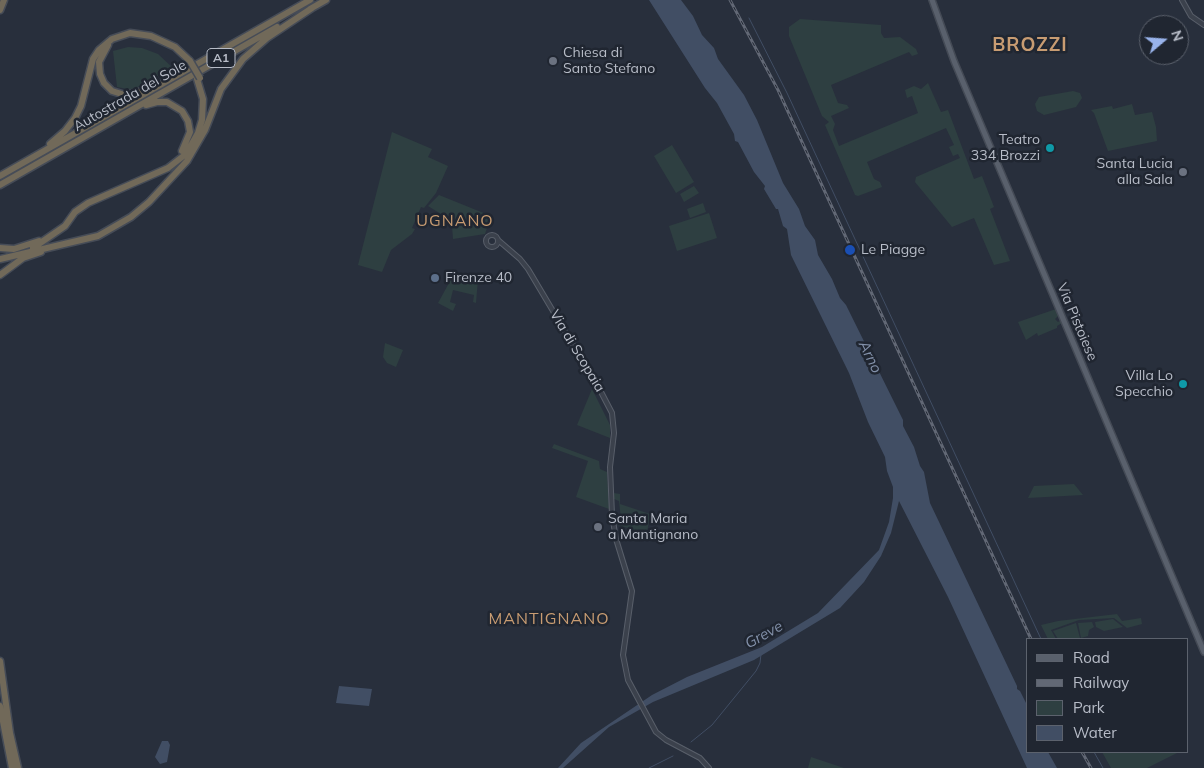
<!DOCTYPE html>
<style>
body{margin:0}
#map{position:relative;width:1204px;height:768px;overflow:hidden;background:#282f3c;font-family:Mulish,sans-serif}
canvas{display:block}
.legend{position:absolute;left:1026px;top:638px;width:162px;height:115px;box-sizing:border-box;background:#202631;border:1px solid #5c626d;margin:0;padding:6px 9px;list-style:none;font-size:15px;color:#b7bcc7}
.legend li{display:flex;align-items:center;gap:10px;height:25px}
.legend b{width:25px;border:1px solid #5c626d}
.north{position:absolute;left:1139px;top:15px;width:50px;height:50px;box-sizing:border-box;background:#202631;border:1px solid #5c626d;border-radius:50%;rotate:72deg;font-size:14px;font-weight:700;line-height:20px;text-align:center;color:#b7bcc7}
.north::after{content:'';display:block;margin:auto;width:18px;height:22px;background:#98b3eb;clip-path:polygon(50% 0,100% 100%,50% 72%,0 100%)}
</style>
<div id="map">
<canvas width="1204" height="768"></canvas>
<ul class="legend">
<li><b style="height:6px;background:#59606c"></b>Road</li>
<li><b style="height:6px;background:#626875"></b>Railway</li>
<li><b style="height:14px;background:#2e3f41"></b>Park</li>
<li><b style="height:14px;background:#414e64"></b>Water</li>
</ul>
<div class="north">N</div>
</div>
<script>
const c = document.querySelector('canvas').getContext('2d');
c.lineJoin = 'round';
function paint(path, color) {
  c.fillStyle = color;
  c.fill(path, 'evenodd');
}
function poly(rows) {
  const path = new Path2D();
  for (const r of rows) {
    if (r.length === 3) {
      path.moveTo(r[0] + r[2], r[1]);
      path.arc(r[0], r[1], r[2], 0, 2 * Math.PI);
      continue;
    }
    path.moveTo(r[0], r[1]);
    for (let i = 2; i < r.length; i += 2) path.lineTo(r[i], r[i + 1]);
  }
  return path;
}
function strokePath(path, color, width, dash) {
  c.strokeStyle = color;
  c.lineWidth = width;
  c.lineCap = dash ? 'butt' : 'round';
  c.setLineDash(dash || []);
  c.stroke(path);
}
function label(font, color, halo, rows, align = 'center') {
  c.font = font + ' Mulish,sans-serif';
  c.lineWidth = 5;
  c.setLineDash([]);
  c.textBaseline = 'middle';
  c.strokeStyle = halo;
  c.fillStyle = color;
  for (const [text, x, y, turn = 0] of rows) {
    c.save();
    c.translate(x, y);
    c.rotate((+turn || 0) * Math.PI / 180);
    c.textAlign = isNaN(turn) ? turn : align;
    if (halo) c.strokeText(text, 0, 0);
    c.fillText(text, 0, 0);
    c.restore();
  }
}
paint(poly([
 [800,19,881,25,881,33,884,38,900,37,916,49,918,54,912,56,909,52,831,85,838,103,847,105,849,108,831,116,835,124,833,130,839,146,918,113,912,96,907,98,905,90,914,86,921,89,928,83,941,112,948,110,974,179,982,176,994,207,990,209,1010,261,994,265,974,218,952,227,915,182,916,177,960,158,958,154,953,156,949,147,954,145,946,128,867,162,874,179,880,182,882,187,858,196,855,195,825,125,829,122,822,116,789,36,789,27],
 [128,47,142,48,158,54,173,68,132,90,117,87,113,51],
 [1073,91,1080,93,1082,98,1076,107,1044,115,1037,111,1035,104,1039,97],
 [1132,104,1135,115,1152,112,1156,127,1157,141,1108,151,1094,113,1091,110,1112,106,1113,109],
 [392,132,432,149,428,157,448,166,436,193,424,208,421,207,412,228,415,229,412,234,391,250,382,272,358,265],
 [672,145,694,182,676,193,654,156],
 [694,186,699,193,684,202,680,194],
 [439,195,491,216,485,234,453,239,452,226,441,214,428,206],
 [703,203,706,212,690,218,687,209],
 [709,213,717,238,677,251,669,226],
 [454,274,478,279,476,303,473,302,474,295,453,290,450,302,456,304,453,311,438,303],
 [1056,309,1058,316,1055,319,1058,322,1061,320,1062,323,1057,326,1057,328,1038,336,1037,333,1026,340,1018,322],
 [385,343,403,350,396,367,387,363,383,357],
 [592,389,610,425,610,438,577,425],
 [554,444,599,461,600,469,607,472,609,509,576,497,588,461,552,448],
 [1074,484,1083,495,1028,498,1034,486],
 [614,493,620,494,620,504,650,514,647,533,617,525,617,521,621,520,619,501,614,499],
 [1117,614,1122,621,1141,618,1142,624,1127,628,1114,618,1079,620,1051,630,1056,639,1048,639,1041,625,1058,621],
 [1113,619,1123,627,1104,631,1096,627,1095,622],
 [1092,622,1094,627,1089,630,1088,636,1081,638,1078,623],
 [1076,623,1080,638,1058,639,1053,631],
 [1102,752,1179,752,1147,768,1111,768],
 [811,757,844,768,808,768]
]), '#2e3f41');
paint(poly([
 [649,0,681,0,693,16,702,35,714,48,718,59,744,95,757,120,783,183,799,209,805,226,815,240,818,255,832,279,840,298,846,305,903,420,903,426,914,447,920,466,924,472,930,503,1017,686,1017,689,1020,691,1028,707,1028,752,1048,752,1057,768,1027,768,948,597,899,501,891,533,881,556,864,582,840,608,754,660,653,702,609,727,563,768,558,768,581,743,652,695,687,677,762,647,818,613,879,550,889,522,893,498,893,487,887,471,885,457,868,422,849,373,791,255,787,229,783,226,778,209,776,209,764,189,765,186,754,172,738,142,735,141,734,134,717,103,705,88],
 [339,686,372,689,369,706,336,703],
 [162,741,168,741,170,745,167,762,160,764,155,757]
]), '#414e64');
strokePath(poly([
 [749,18,787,93,1041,639],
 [691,742,712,725,756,671,760,663,761,654],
 [1094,752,1103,768],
 [649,768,673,756]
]), '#414e64', 1);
const minor = poly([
 [1182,0,1191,16,1204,25],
 [492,241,6],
 [498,240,520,259,528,269,600,390,612,413,614,433,610,467,612,515,616,539,632,591,623,655,628,680,656,732,666,740,700,758,709,768]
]);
const major = poly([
 [932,0,954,61,1204,652]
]);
const highway = poly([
 [310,9,326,0],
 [0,10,4,0],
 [108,45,99,62,100,74,104,83,112,91,125,95,143,91],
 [146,105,157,102,167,102,182,111,188,121,190,132,182,151],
 [50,144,65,131,75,118,81,106,93,59,99,50,112,39,130,33,151,36,175,47,190,61],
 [0,176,310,0],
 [0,185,277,27],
 [0,248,14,249,39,241],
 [33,248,65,226,75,212,88,203,168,168,186,154,198,133,202,120,203,99,197,79],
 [0,259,98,236,131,217,149,202,187,161,205,130,221,89,243,59,267,38,312,8],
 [0,275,23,258,41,252],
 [0,661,10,733,18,768],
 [0,706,12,768]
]);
strokePath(minor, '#595f6a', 6);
strokePath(major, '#444a55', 8);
strokePath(highway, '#464c57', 9);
strokePath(minor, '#3b414c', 4);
strokePath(major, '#59606c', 5);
strokePath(highway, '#716959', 6);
const rail = poly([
 [730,0,778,90,1031,639],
 [1082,752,1091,768]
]);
strokePath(rail, '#626875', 3);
strokePath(rail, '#202631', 1, [4]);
const highwayBridge = poly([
 [190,61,200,78]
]);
strokePath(highwayBridge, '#464c57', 9, []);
strokePath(highwayBridge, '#716959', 6);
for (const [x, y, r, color] of [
 [553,61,5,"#6b7280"],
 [1050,148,5,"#0f9aa8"],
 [1183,172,5,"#6b7280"],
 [850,250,6,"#1a4fb4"],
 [435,278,5,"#5c6f8a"],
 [1183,384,5,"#0f9aa8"],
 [598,527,5,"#6b7280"]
]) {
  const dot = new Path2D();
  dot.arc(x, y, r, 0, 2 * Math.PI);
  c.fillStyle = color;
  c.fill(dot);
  strokePath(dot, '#202631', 2);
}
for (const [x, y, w] of [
 [221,58,28]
]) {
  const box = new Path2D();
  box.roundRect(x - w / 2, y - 9.5, w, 19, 4);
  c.fillStyle = '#202631';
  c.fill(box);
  strokePath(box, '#b7bcc7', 1);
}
label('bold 12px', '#b7bcc7', null, [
 ["A1",221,58]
]);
label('14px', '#b7bcc7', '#202631', [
 ["Chiesa di",563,53],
 ["Santo Stefano",563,69],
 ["Teatro",1040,140,"right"],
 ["334 Brozzi",1040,156,"right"],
 ["Santa Lucia",1173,164,"right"],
 ["alla Sala",1173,180,"right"],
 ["Le Piagge",861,250],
 ["Firenze 40",445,278],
 ["Villa Lo",1173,376,"right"],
 ["Specchio",1173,392,"right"],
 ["Santa Maria",608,519],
 ["a Mantignano",608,535]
], 'left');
label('14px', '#b7bcc7', '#202631', [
 ["Autostrada del Sole",130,96,-30],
 ["Via Pistoiese",1077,322,67],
 ["Via di Scopaia",577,351,59]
]);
label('italic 15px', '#8391aa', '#202631', [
 ["Arno",870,357,64],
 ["Greve",764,635,-29]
]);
c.letterSpacing = '1px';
label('16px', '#c89c72', '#202631', [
 ["UGNANO",455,221],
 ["MANTIGNANO",549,619]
]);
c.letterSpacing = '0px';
c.letterSpacing = '1px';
label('bold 19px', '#c89c72', '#202631', [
 ["BROZZI",1030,45]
]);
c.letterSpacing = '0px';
</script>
